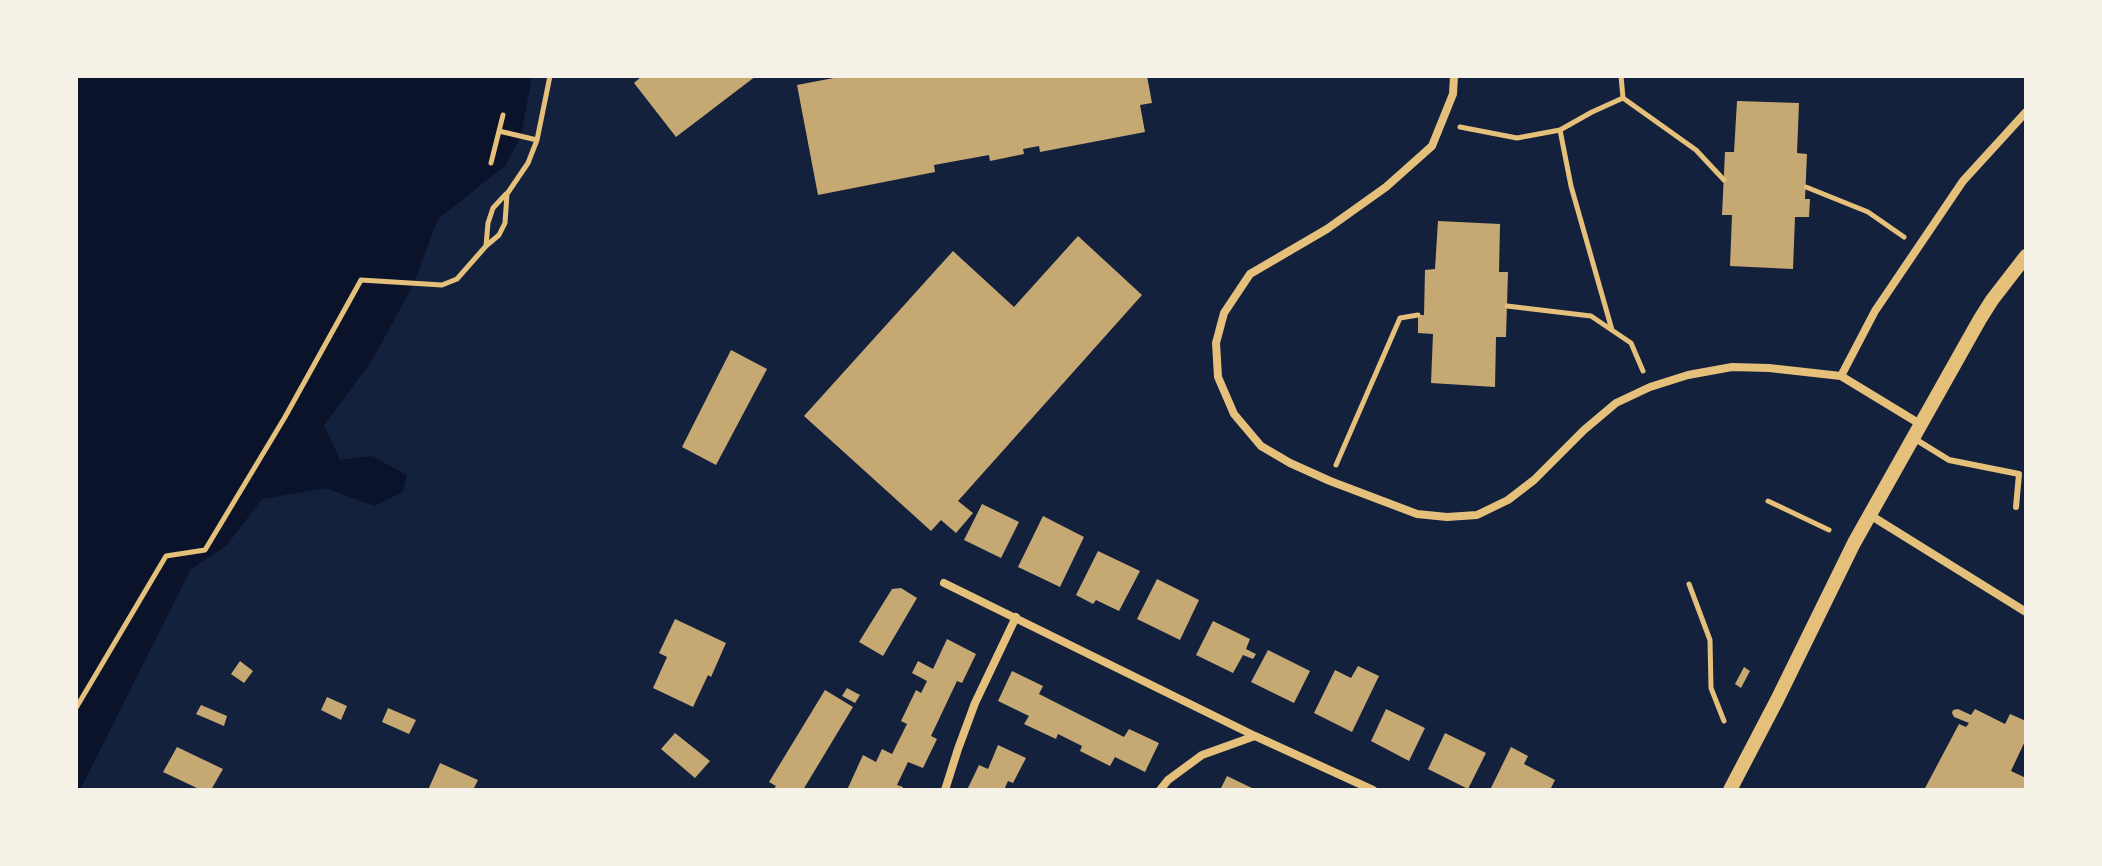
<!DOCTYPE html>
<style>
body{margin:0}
#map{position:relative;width:2102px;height:866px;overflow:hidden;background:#14213d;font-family:"PT Sans",sans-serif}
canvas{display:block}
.frame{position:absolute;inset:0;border:78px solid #f6f1e7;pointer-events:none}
</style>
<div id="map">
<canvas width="2102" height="866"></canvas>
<div class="frame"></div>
</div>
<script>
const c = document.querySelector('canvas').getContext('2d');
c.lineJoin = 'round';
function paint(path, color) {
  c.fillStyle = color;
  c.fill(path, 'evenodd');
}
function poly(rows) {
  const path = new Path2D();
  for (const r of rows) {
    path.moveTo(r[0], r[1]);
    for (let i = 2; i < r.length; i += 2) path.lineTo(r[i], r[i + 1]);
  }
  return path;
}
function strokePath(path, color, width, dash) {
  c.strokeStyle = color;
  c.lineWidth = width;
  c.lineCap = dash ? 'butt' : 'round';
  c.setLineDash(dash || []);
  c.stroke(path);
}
paint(poly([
 [76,76,532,76,521,136,506,165,438,219,414,283,373,359,324,425,340,460,372,456,407,475,403,492,374,506,326,488,262,499,227,545,191,569,80,790,76,790]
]), '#0b132b');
paint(poly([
 [642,76,756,76,676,137,634,83],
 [844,76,1147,76,1152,103,1140,105,1145,132,1040,152,1039,146,1023,149,1024,154,990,161,989,155,934,165,935,172,818,195,797,85],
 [1737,101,1799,103,1797,153,1807,154,1805,199,1810,199,1809,217,1795,217,1793,269,1730,266,1732,215,1722,215,1725,152,1734,152],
 [1438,221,1500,224,1499,272,1508,272,1506,337,1496,337,1495,387,1431,383,1433,334,1418,333,1418,315,1424,315,1425,270,1435,269],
 [1078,236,1142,295,958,501,973,513,956,533,941,520,931,531,804,416,953,251,1014,307],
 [731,350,767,369,716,465,682,447],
 [982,504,1019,522,1001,558,964,540],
 [1043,516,1084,537,1060,587,1018,567],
 [1098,551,1140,571,1119,611,1096,600,1093,604,1076,595],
 [1157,579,1199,600,1180,640,1137,619],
 [901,588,917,598,883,656,859,642,892,589],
 [675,619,726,643,711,677,708,675,693,707,653,688,667,657,659,653],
 [1213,621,1250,639,1246,649,1256,654,1253,659,1243,655,1233,673,1196,655],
 [947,639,976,654,962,683,957,681,931,736,937,739,923,768,908,762,897,785,903,787,902,790,847,790,863,755,876,762,882,749,892,754,907,724,901,721,916,690,921,693,927,681,912,673,918,661,933,669],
 [1268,650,1310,671,1294,703,1251,682],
 [240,661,253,671,244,683,231,674],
 [1358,666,1379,676,1352,732,1314,713,1335,670,1351,678],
 [1744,667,1750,671,1741,688,1735,684],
 [1012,671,1043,686,1039,694,1124,737,1129,729,1159,743,1145,772,1115,757,1110,766,1080,751,1082,746,1058,734,1056,739,1024,724,1029,716,998,701],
 [847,688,860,695,855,703,842,696],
 [825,690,853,707,803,790,773,790,776,786,769,782],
 [327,697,347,706,341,720,321,710],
 [201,705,227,716,224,726,196,714],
 [388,708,416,720,409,734,382,722],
 [1386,709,1425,728,1409,761,1371,741],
 [1958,709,1971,715,1975,709,2005,724,2010,714,2026,721,2026,739,2011,771,2026,778,2026,790,1924,790,1959,724,1966,727,1969,723,1954,717,1952,713,1953,710],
 [675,733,710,761,695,778,661,749],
 [1445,733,1486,753,1468,789,1428,769],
 [998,745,1026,758,1013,783,1008,781,1004,790,967,790,979,765,988,769],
 [177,747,223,769,211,790,201,790,163,772],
 [1511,747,1528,756,1524,764,1555,780,1550,790,1490,790],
 [440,763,478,780,473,790,428,790],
 [1227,776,1256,790,1220,790]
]), '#c6a872');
strokePath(poly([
 [1623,98,1696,150,1724,180],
 [1460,127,1517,138,1560,130,1592,112,1623,98,1621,76],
 [1560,130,1571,186,1612,330],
 [499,131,537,140],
 [491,163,503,115],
 [1806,187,1868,212,1904,237],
 [486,246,488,223,493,208,506,194],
 [1507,306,1591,316,1631,343,1643,371],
 [1336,465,1400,318,1418,315],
 [1768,501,1829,530],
 [1689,584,1710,640,1711,688,1724,721],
 [76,708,166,556,205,550,285,417,361,280,442,285,457,279,486,246,499,235,505,223,507,194,528,163,537,140,550,76]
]), '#e5c07b', 5);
strokePath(poly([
 [1915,439,1949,460,2019,474,2016,507]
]), '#e5c07b', 6);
strokePath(poly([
 [1454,76,1453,94,1432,146,1386,187,1327,229,1250,274,1224,313,1216,343,1218,377,1234,414,1261,446,1290,463,1330,481,1417,514,1447,517,1477,515,1508,500,1534,480,1584,430,1616,403,1650,387,1688,375,1732,367,1769,368,1841,376,1920,424],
 [1841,376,1875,311,1963,181,2026,112],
 [1870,515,2026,612],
 [944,583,1255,736,1373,790],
 [945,790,958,749,975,703,1016,617],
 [1160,790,1168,780,1202,755,1255,736]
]), '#e5c07b', 8);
strokePath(poly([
 [1730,790,1777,700,1854,543,1980,319,1992,300,2026,256]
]), '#e5c07b', 14);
</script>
